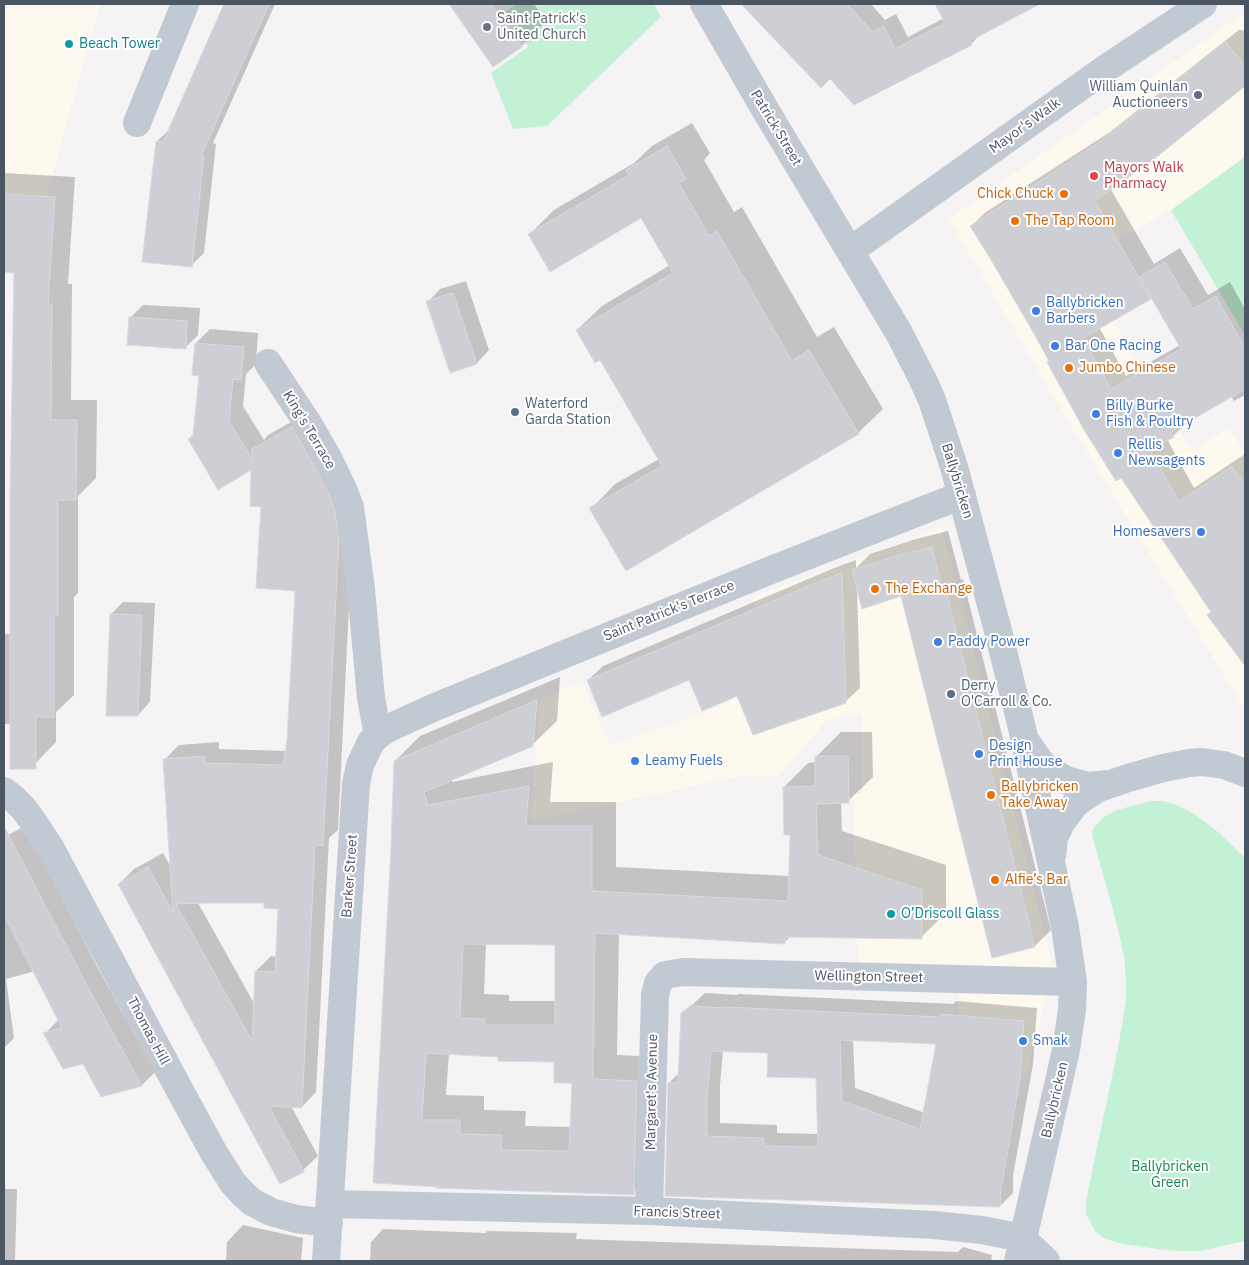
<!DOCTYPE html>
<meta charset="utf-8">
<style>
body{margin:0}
#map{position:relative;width:1249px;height:1265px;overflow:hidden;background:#f5f3f3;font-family:"IBM Plex Sans",sans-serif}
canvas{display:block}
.frame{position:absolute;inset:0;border:5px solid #4a5661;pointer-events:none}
</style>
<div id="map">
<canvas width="1249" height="1265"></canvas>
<div class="frame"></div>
</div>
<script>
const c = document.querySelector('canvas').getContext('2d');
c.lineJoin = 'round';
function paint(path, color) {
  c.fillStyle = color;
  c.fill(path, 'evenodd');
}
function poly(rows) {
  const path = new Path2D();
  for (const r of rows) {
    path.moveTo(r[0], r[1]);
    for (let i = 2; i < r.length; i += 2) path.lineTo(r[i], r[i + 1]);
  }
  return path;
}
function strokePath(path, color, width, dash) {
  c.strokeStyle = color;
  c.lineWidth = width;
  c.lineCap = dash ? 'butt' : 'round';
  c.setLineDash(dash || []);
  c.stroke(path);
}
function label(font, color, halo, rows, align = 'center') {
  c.font = font + ' "IBM Plex Sans",sans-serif';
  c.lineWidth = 4;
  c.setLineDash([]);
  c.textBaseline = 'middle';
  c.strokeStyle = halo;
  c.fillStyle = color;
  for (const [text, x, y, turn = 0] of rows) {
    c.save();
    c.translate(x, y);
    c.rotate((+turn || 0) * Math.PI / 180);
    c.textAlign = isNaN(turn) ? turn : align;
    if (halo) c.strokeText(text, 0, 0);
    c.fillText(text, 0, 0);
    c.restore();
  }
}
paint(poly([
 [4,4,100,4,38,226,4,274],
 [1245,12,1245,157,1171,210,1079,261,1138,364,1192,450,1229,428,1245,454,1245,710,1062,411,949,219],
 [942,528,1053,968,1027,1074,956,1067,960,966,858,963,853,794,863,794,861,714,826,721,778,777,741,776,531,821,540,699,582,681,610,746,710,710,732,700,727,689,782,666,752,597]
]), '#fdf9ef');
paint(poly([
 [517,4,654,4,661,17,547,126,513,129,491,73,528,47,505,12],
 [1245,157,1245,335,1171,210],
 [1151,801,1164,801,1175,804,1193,813,1218,832,1245,858,1245,1241,1200,1251,1178,1251,1158,1249,1123,1244,1103,1238,1095,1231,1086,1214,1086,1203,1088,1191,1118,1048,1123,1019,1126,1000,1126,980,1124,956,1114,913,1093,839,1092,832,1095,826,1105,816,1117,810]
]), '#c3f1d5');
paint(poly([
 [226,4,275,4,213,143,216,144,204,253,191,266,157,141,170,129],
 [451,4,534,4,546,21,522,46,494,65],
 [765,4,871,4,885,20,896,14,908,37,944,18,939,8,942,4,1037,4,983,32,971,44,830,77,754,15],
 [1240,29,1242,31,1245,29,1245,85,1153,158,1110,188,1154,264,1180,248,1208,295,1230,282,1245,309,1245,395,1234,401,1231,396,1188,422,1173,436,1167,439,1194,488,1245,454,1245,555,1239,559,1245,568,1245,663,1208,615,1212,611,1050,361,1033,329,971,226,986,212,1110,132],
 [1152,296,1180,345,1126,376,1099,327],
 [692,123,710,153,704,160,734,212,742,207,817,337,834,327,883,409,858,433,591,509,615,484,659,459,600,359,577,330,602,306,670,265,641,217,530,234,554,210,634,163,652,146],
 [4,173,75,177,68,284,72,284,71,400,97,400,96,478,78,496,78,593,74,597,74,695,56,712,56,742,36,763,11,724,4,724,4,634,11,634,15,272,4,271],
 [466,281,489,350,477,363,451,372,428,302,440,289],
 [143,305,200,308,198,335,186,347,130,318],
 [210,329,258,333,256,364,246,374,243,406,264,440,268,435,307,413,353,525,338,830,329,838,316,1092,302,1107,291,1106,318,1156,303,1170,280,1183,119,884,134,869,163,853,172,869,165,759,179,745,219,742,219,749,287,751,296,589,262,506,253,467,195,433,200,375,196,343],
 [265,902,279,908,277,957,271,956,256,971,255,1005,198,903],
 [948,531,961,580,963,579,1051,930,1035,946,902,595,857,588,860,688,845,702,738,695,690,678,588,680,603,666,834,568,856,560,856,568,870,554,916,539],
 [123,602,155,603,150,702,138,715,111,614],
 [560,677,557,721,532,745,452,779,452,782,553,762,550,802,616,802,616,867,790,876,791,834,784,787,808,763,816,762,816,757,841,732,872,732,873,777,848,801,841,802,842,831,946,865,946,913,921,937,791,935,784,943,619,933,617,1055,661,1057,658,1169,633,1193,374,1181,392,848,395,761,420,736],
 [486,943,556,944,556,1001,509,1001,509,995,484,994],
 [449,1053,500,1056,555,1061,574,1082,572,1127,525,1126,526,1111,484,1110,484,1096,446,1095],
 [4,818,6,836,25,826,97,966,155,1072,142,1085,84,1063,45,1034,59,1019,35,971,6,979,14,1038,4,1048],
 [705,993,737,995,738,994,761,995,953,1004,956,1001,1037,1008,1033,1064,1013,1176,1013,1193,1000,1206,666,1195,669,1083,679,1073,682,1014],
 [853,1039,937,1043,925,1113,855,1088],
 [723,1050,769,1052,817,1077,819,1134,777,1133,777,1125,720,1123,720,1085],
 [4,1189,17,1189,15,1261,4,1261],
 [243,1225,303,1238,301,1261,226,1261,227,1242],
 [383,1229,486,1233,487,1231,577,1233,576,1239,958,1252,963,1247,992,1255,991,1261,370,1261,371,1242]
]), '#0003');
const building = poly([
 [224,4,269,4,201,156,204,156,192,267,142,262,156,141,163,142,224,4],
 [449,4,492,4,522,47,493,67,449,4],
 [741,4,847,4,873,32,884,26,895,49,945,23,935,4,1040,4,970,41,972,45,854,105,830,79,821,88,741,4],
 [1226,42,1245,67,1245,86,1154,159,1095,201,1151,299,1083,338,1111,389,1181,349,1139,277,1165,262,1193,309,1216,296,1245,348,1245,389,1171,432,1174,437,1150,450,1179,502,1232,466,1245,485,1245,666,1207,615,1211,612,1121,478,1116,481,1083,428,1047,362,1049,361,1032,330,990,258,970,226,1094,146,1226,42],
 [667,146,686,179,679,183,709,236,717,231,792,361,809,350,859,434,626,571,589,508,662,466,600,360,595,363,576,330,673,273,641,218,550,272,528,234,629,175,626,170,667,146],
 [4,194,55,197,48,304,52,304,51,420,77,420,76,500,58,500,58,615,54,615,54,717,36,717,36,769,10,769,10,499,14,273,4,272,4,194],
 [453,293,477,364,450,373,426,301,453,293],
 [129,317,187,321,186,349,127,345,129,317],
 [195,343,244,347,241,380,233,379,229,421,252,459,252,449,292,427,314,465,329,495,335,511,339,540,323,846,315,845,302,1108,269,1106,304,1172,280,1184,118,884,148,867,173,912,163,759,205,756,205,763,283,765,287,740,295,591,256,588,261,507,250,506,251,470,218,490,188,439,193,435,199,376,192,375,195,343],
 [207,903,264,903,264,908,278,909,275,972,255,971,252,1041,176,904,207,903],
 [932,547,944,596,947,595,1035,947,992,958,901,596,862,609,852,570,899,555,932,547],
 [842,573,846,703,753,735,737,696,702,711,689,680,602,717,587,680,818,582,842,573],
 [110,614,142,615,138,716,106,716,110,614],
 [537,700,533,746,424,792,428,805,529,786,526,826,592,826,592,891,788,901,790,835,784,835,783,787,815,786,815,756,848,756,849,803,816,804,818,855,922,890,922,939,785,937,785,944,595,933,593,1079,637,1081,634,1195,437,1188,437,1187,373,1183,391,848,394,761,537,700],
 [463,944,555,945,555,1025,485,1025,485,1019,460,1018,463,944],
 [426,1053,498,1057,498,1061,554,1062,554,1083,572,1083,569,1151,501,1150,502,1135,460,1134,460,1120,422,1120,426,1053],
 [4,826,84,980,142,1086,101,1097,83,1064,63,1069,43,1033,62,1028,4,915,4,826],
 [690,1006,724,1008,724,1007,747,1008,941,1017,941,1014,1024,1021,1020,1078,1001,1190,1000,1207,665,1196,668,1083,678,1083,681,1013,690,1006],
 [840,1040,936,1044,920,1129,842,1101,840,1040],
 [711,1051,768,1053,767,1077,816,1078,818,1147,764,1146,764,1138,707,1136,707,1099,711,1051]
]);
paint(building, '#cdcfd5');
strokePath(building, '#d7d9de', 1);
strokePath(poly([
 [704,4,766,111,899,333,923,380,932,400,954,467,997,627,1022,728,1065,927,1073,982,1072,1010,1066,1050,1018,1261],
 [137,123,185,4],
 [850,251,1105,69,1203,4],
 [268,363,309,425,328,458,343,489,350,507,361,589,371,698,378,735],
 [1028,744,1039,760,1046,768,1066,780,1088,786,1109,784],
 [4,791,13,798,24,809,32,820,51,849,178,1087,214,1153,233,1183,243,1194,252,1202,271,1212,296,1219,329,1223],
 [1052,856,1054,838,1061,823,1075,804,1083,798,1099,788,1128,778,1163,768,1189,763,1202,762,1224,765,1245,773],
 [330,1204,649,1211,934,1225,982,1230,1022,1238],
 [649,1211,655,995,658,983,665,975,683,972,1073,982],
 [1022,1238,1046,1261],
 [326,1261,356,784,360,765,371,742,378,735,389,728,435,707,771,570,962,495]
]), '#c1cad2', 28);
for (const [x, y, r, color] of [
 [487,27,5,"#6b7280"],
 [69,44,5,"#0f9aa8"],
 [1198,95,5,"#5c6f8a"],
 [1094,176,5,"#e0444e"],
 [1064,194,5,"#e8710a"],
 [1015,221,5,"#e8710a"],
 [1036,311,5,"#3f7fe0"],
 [1055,346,5,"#3f7fe0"],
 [1069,368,5,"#e8710a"],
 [515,412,5,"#5c6f8a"],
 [1096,414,5,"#3f7fe0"],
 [1118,453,5,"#3f7fe0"],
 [1201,532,5,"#3f7fe0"],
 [875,589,5,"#e8710a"],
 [938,642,5,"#3f7fe0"],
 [951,694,5,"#5c6f8a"],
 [979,754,5,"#3f7fe0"],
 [635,761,5,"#3f7fe0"],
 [991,795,5,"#e8710a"],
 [995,880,5,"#e8710a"],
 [891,914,5,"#0f9aa8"],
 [1023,1041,5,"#3f7fe0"]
]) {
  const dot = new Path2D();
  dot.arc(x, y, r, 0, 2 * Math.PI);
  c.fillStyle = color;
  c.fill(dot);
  strokePath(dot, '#fff', 2);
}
label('14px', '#5b616d', '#fff', [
 ["Saint Patrick's",497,19],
 ["United Church",497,35]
], 'left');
label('14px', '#0d838f', '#fff', [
 ["Beach Tower",79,44],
 ["O’Driscoll Glass",901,914]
], 'left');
label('14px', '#4e5e75', '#fff', [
 ["William Quinlan",1188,87,"right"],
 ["Auctioneers",1188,103,"right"],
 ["Waterford",525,404],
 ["Garda Station",525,420],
 ["Derry",961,686],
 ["O'Carroll & Co.",961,702]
], 'left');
label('14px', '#4a5661', '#fff', [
 ["Mayor's Walk",1025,126,-36],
 ["Patrick Street",776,128,59],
 ["King's Terrace",309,430,59],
 ["Ballybricken",957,481,73],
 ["Saint Patrick's Terrace",669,611,-22],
 ["Barker Street",350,876,-86],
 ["Wellington Street",869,977,1],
 ["Thomas Hill",148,1031,62],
 ["Margaret's Avenue",652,1092,-89],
 ["Ballybricken",1055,1100,-77],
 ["Francis Street",677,1213,2]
]);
label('14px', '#be3a42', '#fff', [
 ["Mayors Walk",1104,168],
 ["Pharmacy",1104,184]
], 'left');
label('14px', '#c56008', '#fff', [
 ["Chick Chuck",1054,194,"right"],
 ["The Tap Room",1025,221],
 ["Jumbo Chinese",1079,368],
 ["The Exchange",885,589],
 ["Ballybricken",1001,787],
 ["Take Away",1001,803],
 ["Alfie’s Bar",1005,880]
], 'left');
label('14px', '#366cbe', '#fff', [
 ["Ballybricken",1046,303],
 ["Barbers",1046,319],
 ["Bar One Racing",1065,346],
 ["Billy Burke",1106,406],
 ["Fish & Poultry",1106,422],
 ["Rellis",1128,445],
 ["Newsagents",1128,461],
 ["Homesavers",1191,532,"right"],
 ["Paddy Power",948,642],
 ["Design",989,746],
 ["Print House",989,762],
 ["Leamy Fuels",645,761],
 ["Smak",1033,1041]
], 'left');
label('14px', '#17864f', '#fff', [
 ["Ballybricken",1170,1167],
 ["Green",1170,1183]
]);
</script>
